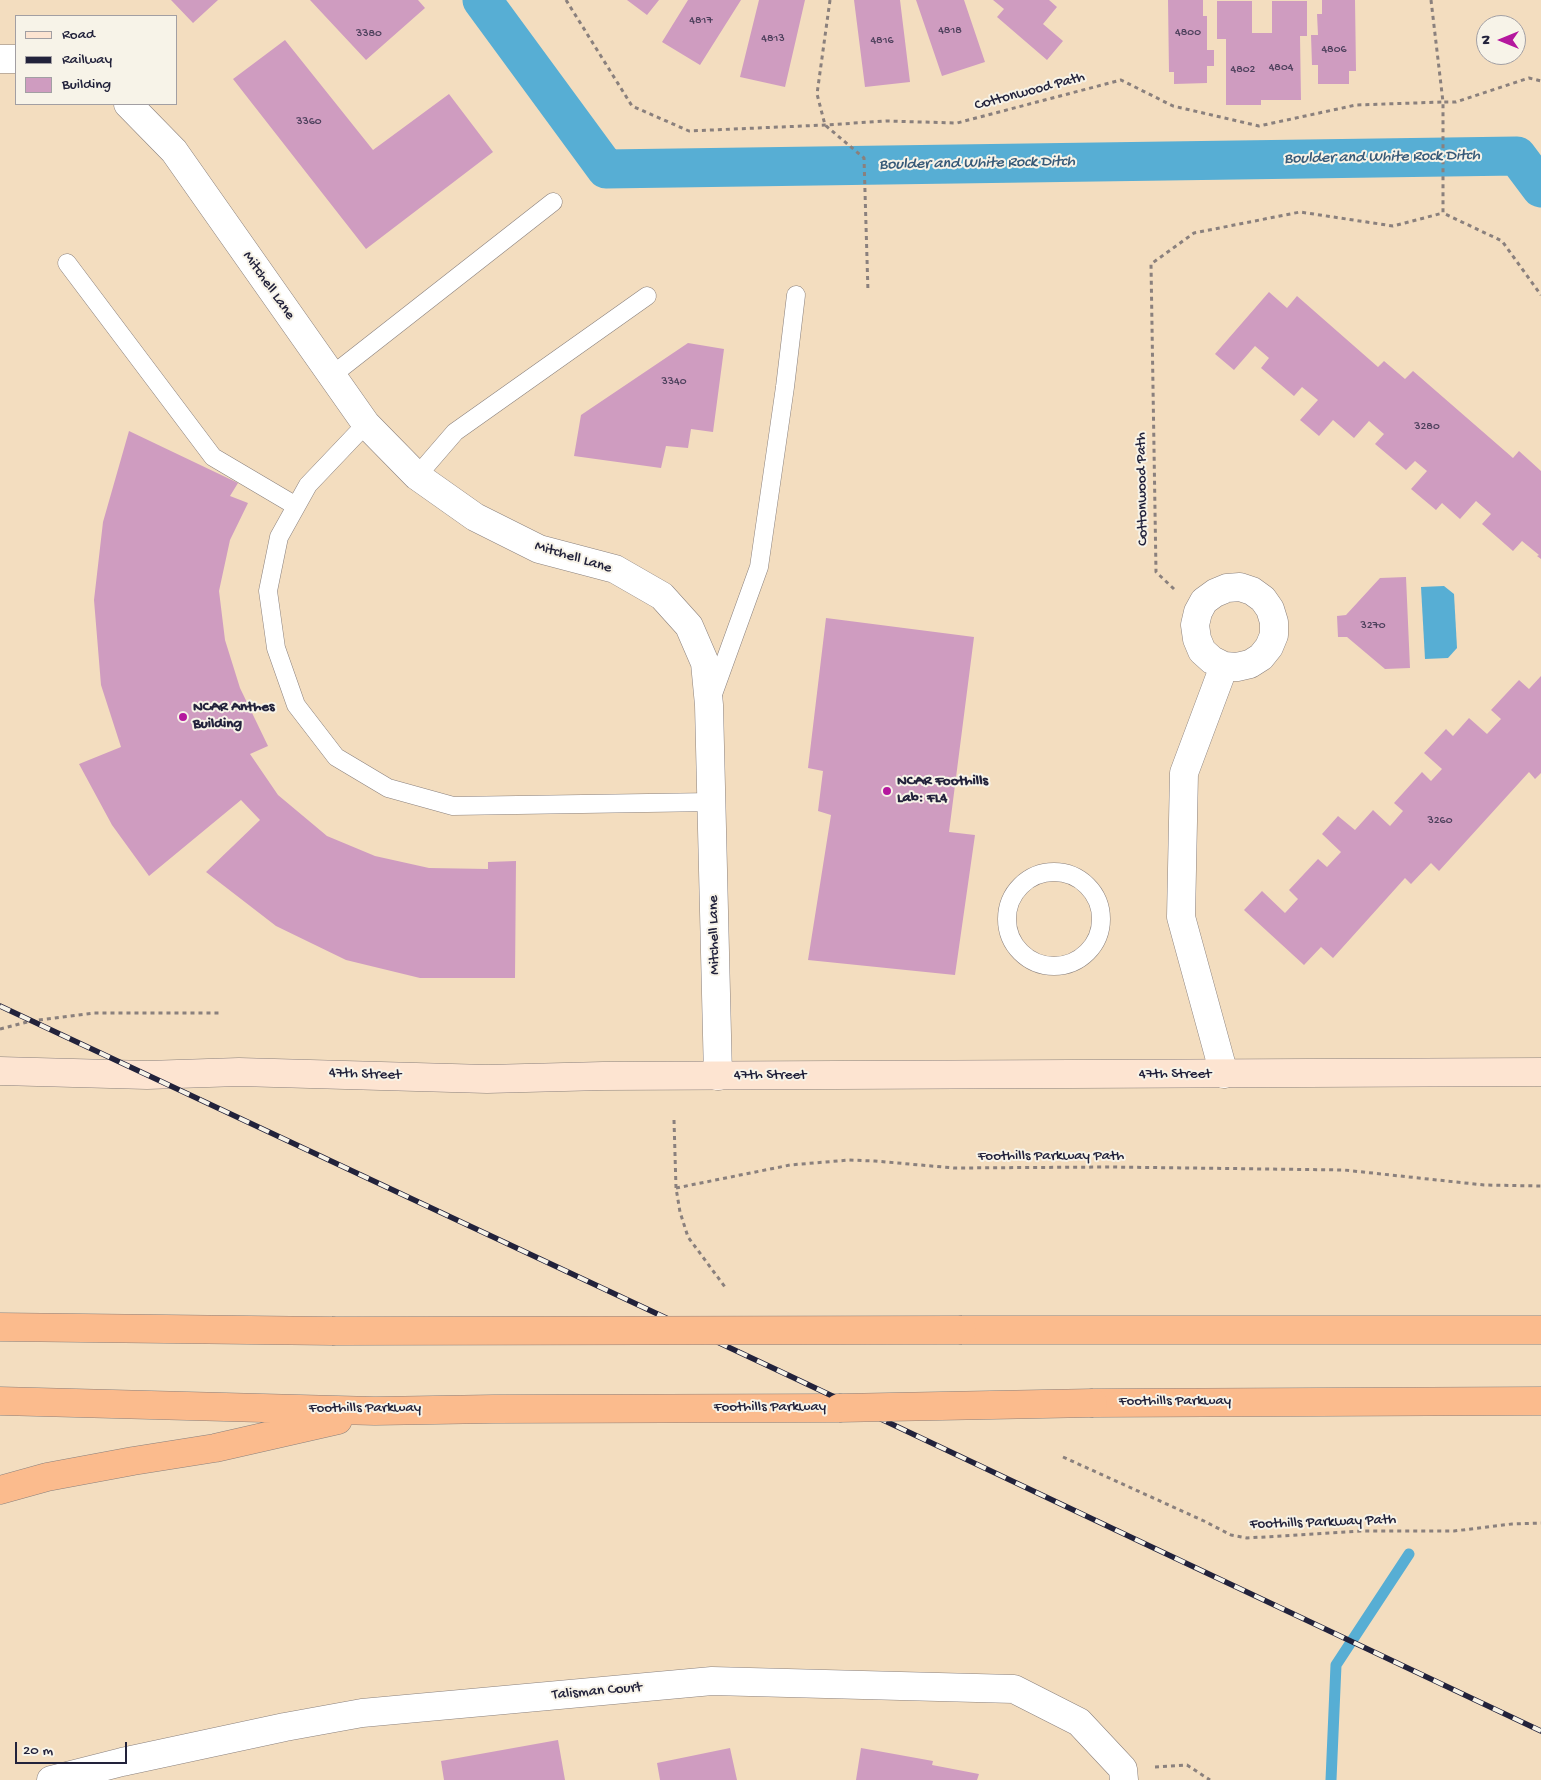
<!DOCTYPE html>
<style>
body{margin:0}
#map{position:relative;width:1541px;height:1780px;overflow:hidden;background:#f3ddbf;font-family:"Gochi Hand",sans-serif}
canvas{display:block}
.legend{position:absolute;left:15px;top:15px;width:162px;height:90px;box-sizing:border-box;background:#f7f3e8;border:1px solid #a29fa3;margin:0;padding:6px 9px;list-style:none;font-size:15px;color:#22223b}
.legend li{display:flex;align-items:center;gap:10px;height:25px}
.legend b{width:25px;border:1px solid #a29fa3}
.north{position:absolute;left:1476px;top:15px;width:50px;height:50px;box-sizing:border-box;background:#f7f3e8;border:1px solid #a29fa3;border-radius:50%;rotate:270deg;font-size:14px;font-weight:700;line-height:20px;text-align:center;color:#22223b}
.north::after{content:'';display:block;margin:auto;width:18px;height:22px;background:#b5179e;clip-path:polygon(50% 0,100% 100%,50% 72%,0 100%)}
.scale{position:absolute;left:15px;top:1742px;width:112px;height:22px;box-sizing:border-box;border:2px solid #22223b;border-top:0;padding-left:6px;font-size:15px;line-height:18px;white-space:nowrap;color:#22223b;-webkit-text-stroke:4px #f7f3e8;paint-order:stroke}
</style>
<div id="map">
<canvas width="1541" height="1780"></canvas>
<ul class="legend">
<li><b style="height:6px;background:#fde4d1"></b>Road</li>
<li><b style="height:6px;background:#22223b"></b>Railway</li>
<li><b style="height:14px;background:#cf9cc0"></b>Building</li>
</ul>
<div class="north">N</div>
<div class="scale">20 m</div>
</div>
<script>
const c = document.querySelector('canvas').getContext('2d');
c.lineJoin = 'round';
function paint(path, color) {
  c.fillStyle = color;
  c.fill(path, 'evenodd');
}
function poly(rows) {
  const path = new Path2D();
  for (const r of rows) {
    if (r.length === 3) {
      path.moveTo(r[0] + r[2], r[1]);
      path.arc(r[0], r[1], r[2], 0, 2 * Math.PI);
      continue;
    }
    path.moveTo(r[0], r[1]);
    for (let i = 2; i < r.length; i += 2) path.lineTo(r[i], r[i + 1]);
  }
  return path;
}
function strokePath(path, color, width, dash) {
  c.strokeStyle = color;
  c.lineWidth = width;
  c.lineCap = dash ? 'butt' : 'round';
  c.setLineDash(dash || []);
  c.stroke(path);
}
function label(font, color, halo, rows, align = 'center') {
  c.font = font + ' "Gochi Hand",sans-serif';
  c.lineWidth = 4;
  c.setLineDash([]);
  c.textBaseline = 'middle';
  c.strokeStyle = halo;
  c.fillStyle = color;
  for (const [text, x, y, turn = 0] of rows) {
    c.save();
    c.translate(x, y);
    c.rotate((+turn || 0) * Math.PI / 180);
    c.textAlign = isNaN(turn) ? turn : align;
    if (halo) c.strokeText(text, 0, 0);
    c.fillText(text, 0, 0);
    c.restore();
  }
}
paint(poly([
 [1444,586,1454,594,1457,648,1448,658,1425,659,1421,587]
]), '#57aed4');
strokePath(poly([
 [1331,1780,1336,1665,1409,1554]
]), '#57aed4', 11);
strokePath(poly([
 [482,0,606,169,1517,156,1541,188]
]), '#57aed4', 39);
paint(poly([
 [171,0,218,0,193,23],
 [310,0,418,0,425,8,366,60],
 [627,0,659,0,647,15],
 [688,0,741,0,700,65,662,42],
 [759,0,805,0,785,87,740,77],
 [854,0,900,0,910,82,865,87],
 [916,0,964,0,985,62,942,76],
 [993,0,1049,0,1057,7,1043,24,1063,41,1047,60,997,17,1004,9],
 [1168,0,1203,0,1203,16,1207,16,1207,50,1214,50,1214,66,1207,66,1207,83,1174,84,1174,72,1169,72],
 [1322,0,1355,0,1356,71,1349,71,1349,84,1318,84,1318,65,1312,65,1311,35,1318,35,1317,14,1322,14],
 [1217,1,1252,1,1252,33,1272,33,1272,1,1307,1,1307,36,1300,36,1301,100,1261,100,1261,105,1226,105,1226,39,1217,39],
 [285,40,373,150,449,94,493,152,366,249,233,79],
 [1269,292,1287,308,1297,296,1378,367,1384,361,1405,379,1413,371,1513,458,1519,451,1541,471,1541,559,1537,556,1539,555,1522,541,1513,551,1482,524,1491,514,1476,501,1460,519,1442,503,1436,510,1411,489,1427,471,1415,461,1406,470,1375,444,1384,434,1369,421,1354,438,1333,420,1319,436,1300,420,1318,400,1302,387,1294,396,1261,368,1269,358,1255,346,1234,370,1215,354],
 [688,343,724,349,713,432,691,429,688,448,666,446,661,468,574,456,581,415],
 [129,431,238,483,230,496,248,503,230,540,219,591,225,640,240,688,268,746,250,754,278,795,327,836,375,856,429,868,488,869,488,862,516,861,515,978,420,978,346,960,276,926,206,872,260,820,241,800,149,876,112,825,79,764,121,747,101,685,94,600,103,522],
 [1406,577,1410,668,1385,669,1347,637,1338,637,1337,616,1346,615,1380,578],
 [826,618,974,637,949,832,975,835,955,975,808,960,831,815,818,811,823,771,808,768],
 [1541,676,1541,773,1535,779,1529,772,1439,871,1431,863,1411,884,1405,878,1333,958,1321,947,1304,965,1244,910,1262,891,1285,913,1298,899,1289,890,1318,859,1327,867,1341,852,1322,834,1338,816,1355,830,1373,810,1390,826,1403,811,1394,803,1422,772,1431,781,1442,769,1424,753,1446,729,1453,736,1469,718,1487,734,1501,719,1491,710,1519,680,1529,689],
 [558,1740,565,1780,444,1780,441,1761],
 [730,1748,737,1780,660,1780,657,1763],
 [861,1748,933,1761,932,1765,979,1774,977,1780,856,1780]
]), '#cf9cc0');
const lane = poly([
 [67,263,213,457,296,506],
 [331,376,553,202],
 [366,424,308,485,279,537,268,591,276,648,296,705,336,757,388,788,453,806,712,802],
 [417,476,455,432,647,296],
 [712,697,759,567,785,387,796,295],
 [1054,919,47]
]);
const street = poly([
 [0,59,16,59],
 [128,104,174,151,366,424,417,476,475,517,539,549,615,569,662,596,689,626,705,663,709,705,718,1076],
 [1224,1074,1181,917,1184,773,1224,666,1237,667,1250,664,1261,657,1269,647,1274,635,1274,622,1270,609,1263,599,1252,591,1240,587,1227,588,1215,593,1204,601,1198,612,1195,625,1197,639,1202,651,1212,660,1224,666],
 [51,1780,122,1762,285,1727,362,1713,712,1681,1014,1689,1079,1722,1123,1769,1124,1780]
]);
const secondary = poly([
 [0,1071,147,1075,239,1072,487,1079,603,1076,1541,1072]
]);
const highway = poly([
 [0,1327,332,1331],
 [962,1330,1541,1330],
 [0,1401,375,1411,493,1409,839,1408],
 [1093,1403,1541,1401],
 [0,1490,47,1477,133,1461,215,1448,338,1420]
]);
strokePath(lane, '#8a807d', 19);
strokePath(street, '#8a807d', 29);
strokePath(secondary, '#8a807d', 29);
strokePath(highway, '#8a807d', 29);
strokePath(poly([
 [566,0,632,106,689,131,825,125,886,121,957,123,1121,80,1173,106,1259,126,1356,105,1443,102,1443,213,1502,241,1541,295],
 [830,0,817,94,825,125,864,158,868,292],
 [1431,0,1443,102,1456,102,1529,78,1541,81],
 [1174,589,1156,572,1151,264,1194,233,1300,212,1393,226,1443,213],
 [0,1029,31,1021,94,1013,220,1013],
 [674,1120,676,1188,680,1212,688,1237,725,1287],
 [676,1188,790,1165,849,1160,875,1161,954,1168,1111,1167,1344,1170,1484,1185,1541,1186],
 [1063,1457,1204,1521,1231,1535,1247,1538,1363,1531,1454,1531,1512,1524,1541,1523],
 [1155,1767,1187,1765,1210,1780]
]), '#8a807d', 3, [4, 4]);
strokePath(lane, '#fff', 18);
strokePath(street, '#fff', 28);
strokePath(secondary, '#fde4d1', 28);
strokePath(highway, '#fbbb8d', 28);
const rail = poly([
 [0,1006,790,1376,1541,1731]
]);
strokePath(rail, '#22223b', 5.5);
strokePath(rail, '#f7f3e8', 4, [11]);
const highwayBridge = poly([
 [332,1331,962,1330],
 [839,1408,1093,1403]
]);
strokePath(highwayBridge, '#8a807d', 29, []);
strokePath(highwayBridge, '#fbbb8d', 28);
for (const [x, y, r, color] of [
 [183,717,5,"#b5179e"],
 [887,791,5,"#b5179e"]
]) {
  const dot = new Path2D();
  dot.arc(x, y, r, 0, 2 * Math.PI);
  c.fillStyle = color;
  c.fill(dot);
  strokePath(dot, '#f7f3e8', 2);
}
label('12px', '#4d405c', null, [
 ["4817",701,21],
 ["4818",950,31],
 ["4800",1188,33],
 ["3380",369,34],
 ["4813",773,39],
 ["4816",882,41],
 ["4806",1334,50],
 ["4804",1281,68],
 ["4802",1243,70],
 ["3360",309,122],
 ["3340",674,382],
 ["3280",1427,427],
 ["3270",1373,626],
 ["3260",1440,821]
]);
label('15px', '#22223b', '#f7f3e8', [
 ["Cottonwood Path",1030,92,-15],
 ["Mitchell Lane",268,286,55],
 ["Cottonwood Path",1143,489,-91],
 ["Mitchell Lane",573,558,17],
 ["Mitchell Lane",715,935,-91],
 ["47th Street",365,1075,2],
 ["47th Street",1175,1075],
 ["47th Street",770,1076],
 ["Foothills Parkway Path",1051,1157],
 ["Foothills Parkway",1175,1402],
 ["Foothills Parkway",770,1408],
 ["Foothills Parkway",365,1409],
 ["Foothills Parkway Path",1323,1523,-2],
 ["Talisman Court",597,1692,-5]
]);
label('bold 15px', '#22223b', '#f7f3e8', [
 ["NCAR Anthes",193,708],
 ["Building",193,725],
 ["NCAR Foothills",897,782],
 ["Lab: FL4",897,799]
], 'left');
label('italic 16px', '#375a78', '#f7f3e8', [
 ["Boulder and White Rock Ditch",1382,158,-1],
 ["Boulder and White Rock Ditch",977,164,-1]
]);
</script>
